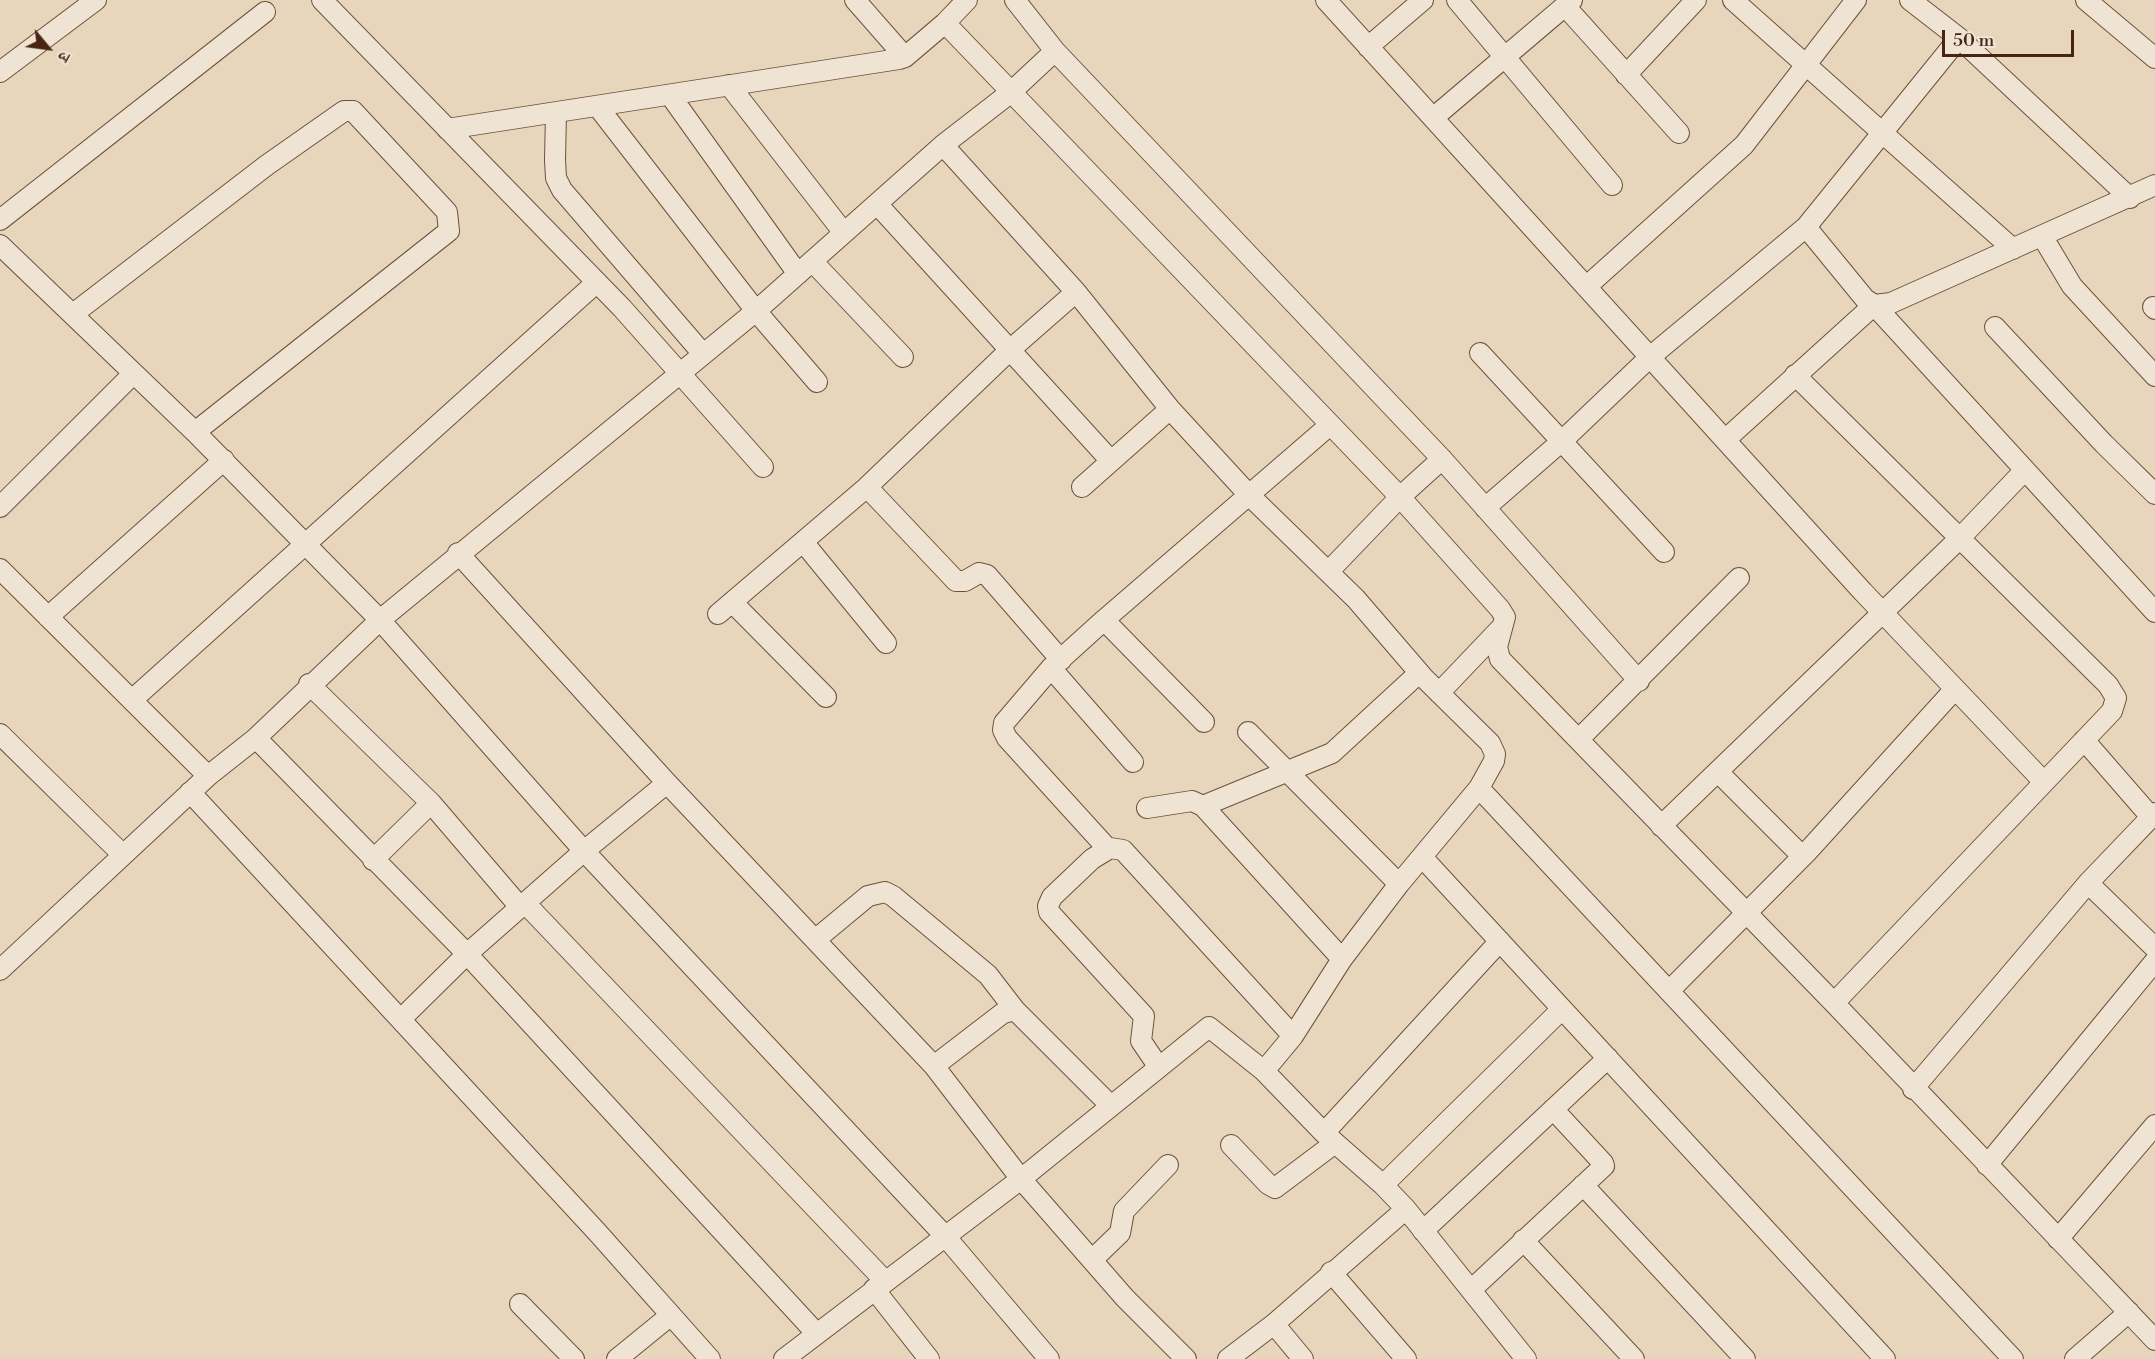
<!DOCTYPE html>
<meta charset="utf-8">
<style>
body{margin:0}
#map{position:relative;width:2155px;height:1359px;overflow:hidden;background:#e7d6bb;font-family:"Libre Bodoni","Noto Serif Devanagari",serif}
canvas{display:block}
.north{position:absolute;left:18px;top:18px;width:60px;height:60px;-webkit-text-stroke:4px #efe4d3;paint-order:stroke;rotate:119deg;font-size:16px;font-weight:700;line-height:24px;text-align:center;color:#472512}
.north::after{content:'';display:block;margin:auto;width:21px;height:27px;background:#472512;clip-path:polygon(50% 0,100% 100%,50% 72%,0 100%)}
.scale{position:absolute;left:1942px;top:30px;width:132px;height:27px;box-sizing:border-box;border:3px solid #472512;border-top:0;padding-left:8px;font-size:18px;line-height:21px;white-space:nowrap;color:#472512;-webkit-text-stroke:4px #efe4d3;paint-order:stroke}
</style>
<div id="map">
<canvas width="2155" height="1359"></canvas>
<div class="north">उ</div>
<div class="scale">50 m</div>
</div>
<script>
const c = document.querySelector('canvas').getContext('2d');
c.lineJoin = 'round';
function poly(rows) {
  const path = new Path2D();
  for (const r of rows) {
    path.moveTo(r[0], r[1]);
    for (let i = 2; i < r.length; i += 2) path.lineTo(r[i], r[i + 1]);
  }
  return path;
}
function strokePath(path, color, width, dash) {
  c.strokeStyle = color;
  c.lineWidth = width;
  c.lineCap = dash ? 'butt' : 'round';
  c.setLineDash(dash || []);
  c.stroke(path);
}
const street = poly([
 [322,0,622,308,763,467],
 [855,0,905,57],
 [1015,0,1055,51],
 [1326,0,1863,592,2043,781],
 [1457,0,1612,185],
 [1733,0,2013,249],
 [1910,0,1959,38,2130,198],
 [2086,0,2155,58],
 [1565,6,1679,133],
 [945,23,1400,497,1500,609,1505,617,1497,647,1500,659,1834,1003,2155,1340],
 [1368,47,1423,0],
 [0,72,96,0],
 [1626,75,1696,0],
 [729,85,844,233],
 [670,95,798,274],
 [598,107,756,311,817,382],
 [556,113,555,160,556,178,562,190,703,354],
 [1433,118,1572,0],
 [447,129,899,59,905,57,945,23,967,0],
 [943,145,1076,292,1170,409,1249,495,1356,599,1423,677,1490,743,1495,754,1494,761,1479,788,1399,884,1342,959,1293,1036,1264,1071],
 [878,205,1111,461],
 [0,220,265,12],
 [1806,227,1865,299,1874,305,1891,303,2155,185],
 [2042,236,2072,286,2155,376],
 [0,245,195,432,380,620,756,311,943,145,1010,93,1055,51,1442,459,1639,681],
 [812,261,903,357],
 [1586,287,1744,145,1856,0],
 [2153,307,2155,309],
 [73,314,267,165,344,111,353,111,447,212,449,231,195,432],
 [1995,327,2104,444,2155,494],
 [1480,353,1664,552],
 [1795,375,2108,685,2116,698,2112,711,1834,1003],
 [1725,440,1874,305,2155,612],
 [867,487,956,581,965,581,979,573,987,575,1061,660],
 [1082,487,1170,409],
 [0,507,133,374],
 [1485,508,1562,441,1650,357,1806,227,1959,38],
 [804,543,886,643],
 [458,553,667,783,934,1066,1021,1179,1125,1298,1186,1359],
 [0,569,208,776],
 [1329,571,1400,497,1442,459],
 [732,602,826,697],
 [718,614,867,487,1011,349,1076,292],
 [48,617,224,460],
 [1104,620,1204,722],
 [1051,668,1133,762],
 [309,684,431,803,520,907],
 [1439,693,1500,629],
 [132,700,597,282],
 [1248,732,1399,884],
 [0,734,123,855],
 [256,738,467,954,817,1334],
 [1579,739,1739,578],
 [2084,740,2151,817],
 [1718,772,1802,856],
 [1479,788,2013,1359],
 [190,792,597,1232,710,1359],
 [1203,806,1332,753,1419,673],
 [1147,808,1192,801,1203,806,1342,959],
 [1661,826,1959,539,2025,470],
 [1108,849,1007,738,1003,730,1004,723,1051,668,1104,620,1330,425],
 [1422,857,1885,1359],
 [373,860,431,803],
 [2088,883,2155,948],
 [525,903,885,1281],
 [815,940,868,896,885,892,893,896,988,975,1015,1010],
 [0,970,208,776,256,738,380,620,584,851,945,1236,1049,1359],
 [1669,991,1807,852,1955,689],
 [401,1019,467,954,584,851,667,783],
 [934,1066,1003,1013,1015,1010,1110,1105],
 [1158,1066,1141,1041,1144,1016,1049,912,1048,906,1052,897,1092,859,1110,848,1123,850,1293,1036],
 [1913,1089,2088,883,2155,813],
 [1324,1133,1500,941],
 [1231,1145,1268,1184,1275,1188,1335,1143],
 [1987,1165,2155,961],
 [1383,1185,1562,1009],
 [1583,1185,1745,1359],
 [1423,1231,1608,1058],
 [2058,1239,2155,1125],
 [1523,1240,1634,1359],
 [1092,1260,1120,1233,1124,1211,1168,1165],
 [1331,1272,1406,1359],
 [874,1289,929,1359],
 [1471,1290,1604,1166,1603,1163,1553,1109],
 [520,1304,574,1359],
 [1274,1324,1303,1359],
 [617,1359,671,1315],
 [784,1359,1021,1179,1209,1027,1264,1071,1324,1133,1383,1185,1406,1209,1526,1359],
 [1228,1359,1274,1324,1406,1209],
 [2075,1359,2129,1312]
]);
strokePath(street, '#6f513c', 22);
strokePath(street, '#efe4d3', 20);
</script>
